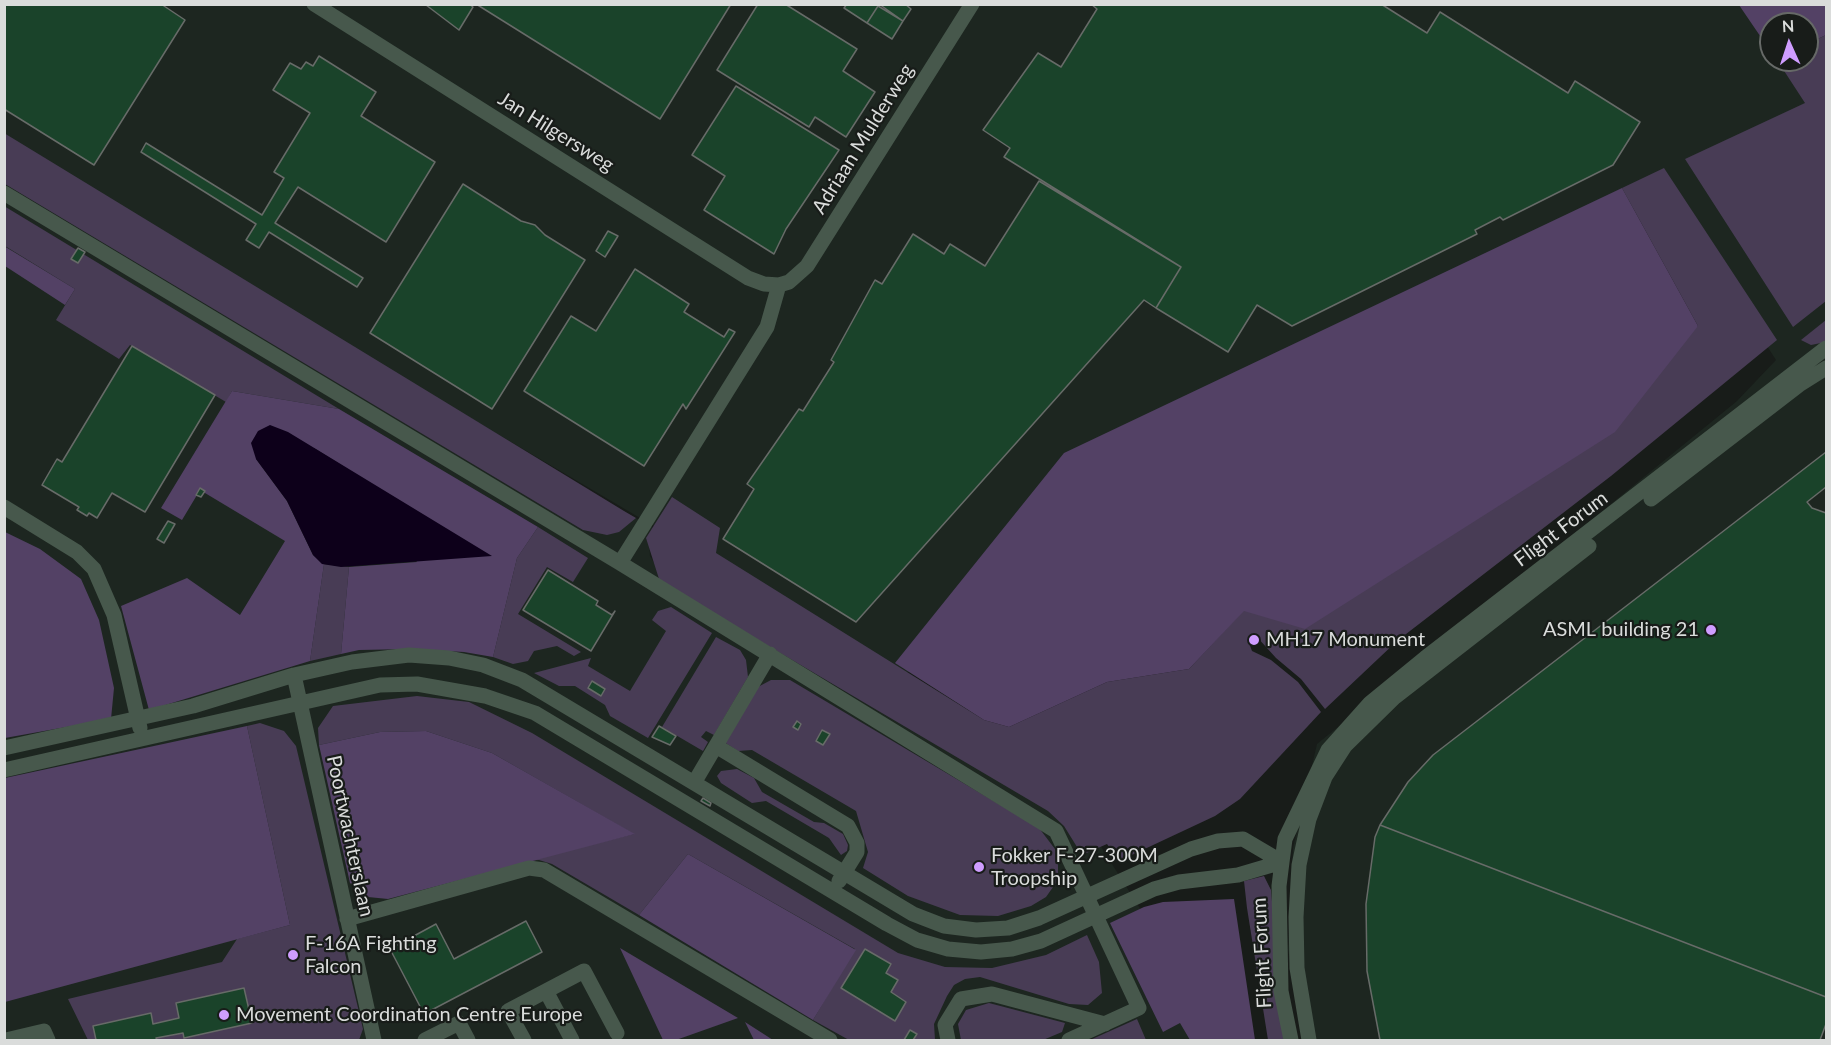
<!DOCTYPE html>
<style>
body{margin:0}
#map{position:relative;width:1831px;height:1045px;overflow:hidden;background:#181c19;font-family:Lato,sans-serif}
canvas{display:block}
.frame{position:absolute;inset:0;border:6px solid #dadcdb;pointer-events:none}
.north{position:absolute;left:1759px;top:12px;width:60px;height:60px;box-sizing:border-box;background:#181c19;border:2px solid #666967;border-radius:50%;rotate:357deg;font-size:16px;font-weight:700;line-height:24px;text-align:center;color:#dadcdb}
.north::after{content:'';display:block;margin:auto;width:21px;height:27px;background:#cf9dff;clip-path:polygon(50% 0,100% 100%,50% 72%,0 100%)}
</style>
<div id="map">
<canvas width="1831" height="1045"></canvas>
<div class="frame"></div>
<div class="north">N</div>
</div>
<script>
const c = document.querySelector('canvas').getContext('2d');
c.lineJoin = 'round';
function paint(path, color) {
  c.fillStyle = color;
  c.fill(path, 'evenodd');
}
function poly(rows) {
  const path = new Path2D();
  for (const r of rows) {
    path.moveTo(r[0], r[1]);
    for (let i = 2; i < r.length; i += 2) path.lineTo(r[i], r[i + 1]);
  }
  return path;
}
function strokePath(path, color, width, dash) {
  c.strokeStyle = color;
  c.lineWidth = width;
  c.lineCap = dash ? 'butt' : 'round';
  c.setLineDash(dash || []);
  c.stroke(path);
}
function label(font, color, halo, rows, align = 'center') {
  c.font = font + ' Lato,sans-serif';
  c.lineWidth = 4.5;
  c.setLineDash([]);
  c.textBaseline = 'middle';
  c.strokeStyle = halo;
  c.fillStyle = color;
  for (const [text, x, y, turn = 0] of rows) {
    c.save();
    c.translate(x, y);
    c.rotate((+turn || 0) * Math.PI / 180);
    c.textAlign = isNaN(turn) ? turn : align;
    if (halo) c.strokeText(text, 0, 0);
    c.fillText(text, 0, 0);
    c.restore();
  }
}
paint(poly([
 [5,5,1826,5,1826,1040,1304,1040,1288,949,1293,848,1317,744,1737,401,1776,360,1665,188,905,674,5,144],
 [1771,24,1807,24,1807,60,1771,60],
 [4,176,645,523,654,528,649,542,650,556,656,566,1088,826,1223,1040,5,1040]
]), '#1d2620');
paint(poly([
 [1826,35,1826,301,1793,327,1685,159,1805,103,1777,60,1807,60,1807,44],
 [4,133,624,511,636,518,619,532,607,535,583,530,5,184],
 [1664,168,1777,340,1611,476,1397,641,1325,709,1301,679,1276,658,1257,637,1252,636,1248,640,1252,651,1271,660,1298,682,1321,712,1240,799,1215,816,1119,861,1107,844,1082,855,1064,826,1048,811,660,582,646,538,672,497,720,528,716,553,984,720,1009,727,1107,682,1189,669,1244,610,1698,326,1622,188],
 [4,206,339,409,232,391,226,402,130,345,119,359,56,320,75,289,5,246],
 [1826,320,1826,342,1811,345,1801,340],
 [538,527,588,558,573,582,547,567,518,614,581,652,574,656,557,646,534,651,528,661,513,664,493,657,517,558],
 [324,564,349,567,341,654,310,661],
 [671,607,712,633,648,738,610,716,605,705,575,686,559,686,534,673,591,658,588,666,630,691,666,631,652,620,658,611],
 [716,637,740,650,746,660,748,677,714,735,706,731,701,737,708,742,703,751,662,727],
 [771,680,790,680,1039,828,1058,853,1058,880,1046,897,1031,906,998,916,960,915,908,896,863,868,868,852,856,811,752,750,738,751,724,742,756,688],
 [417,696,469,702,532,733,898,953,945,967,992,968,1046,955,1087,935,1099,962,1102,993,1088,1005,1069,1004,980,977,965,979,954,985,947,996,934,1024,935,1040,849,1040,813,1020,855,949,688,854,639,915,552,864,539,860,526,861,634,834,492,753,426,731,380,732,319,745,318,728,333,706],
 [260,723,284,731,296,746,363,1029,359,1040,88,1040,68,999,222,962,237,939,290,925,247,726],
 [737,769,754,778,762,792,814,822,824,823,843,834,848,845,847,851,841,855,829,838,766,801,752,803,721,783,717,776,721,771],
 [1264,876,1271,890,1284,1040,1268,1040,1247,908,1244,881],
 [989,1003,1065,1023,1062,1032,1043,1040,961,1040,958,1024,966,1010],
 [1137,1019,1146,1040,1090,1040]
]), '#483c55');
paint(poly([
 [1739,5,1826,5,1826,35,1807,44,1807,24,1771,24,1771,52],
 [1622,188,1698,326,1615,432,1305,629,1244,611,1189,669,1107,682,1009,727,984,720,895,663,1064,453],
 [4,246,75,289,65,305,5,266],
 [232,391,339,409,538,527,517,558,493,657,464,652,411,649,359,650,341,654,349,567,417,562,349,470,314,448,256,459,287,501,313,555,324,564,310,661,149,710,121,606,187,578,240,615,285,541,200,490,182,520,161,508],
 [5,532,40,549,81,579,99,620,114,688,111,719,5,738],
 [247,726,290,925,5,1002,5,778],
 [426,731,492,753,635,834,388,899,368,897,350,883,319,745,380,732],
 [688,854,856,950,813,1020,639,915],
 [1234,899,1255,1040,1190,1040,1180,1023,1163,1032,1110,923,1144,907,1163,902],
 [620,948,738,1018,676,1040,663,1040],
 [745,1022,773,1040,754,1040]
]), '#534165');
paint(poly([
 [270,425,288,432,492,556,341,567,322,564,313,555,287,501,256,459,251,443,258,431]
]), '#0d001a');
const building = poly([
 [4,4,161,4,185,20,94,165,4,109,4,4],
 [469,4,473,7,459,30,426,5,469,4],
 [476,4,731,4,660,119,476,4],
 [758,4,785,4,857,49,843,71,875,92,846,137,815,117,809,127,717,70,758,4],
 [847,4,876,4,878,6,867,23,844,8,847,4],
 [879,4,905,4,911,9,903,21,879,4],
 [1091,4,1381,4,1427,33,1440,12,1568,93,1575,81,1640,122,1613,165,1503,220,1500,217,1475,230,1477,234,1292,326,1257,305,1228,352,1156,308,1181,267,1004,157,1010,148,983,130,1038,53,1061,67,1097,9,1091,4],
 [878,6,903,21,892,39,867,23,878,6],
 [319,56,376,92,361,116,435,162,386,242,298,187,275,223,363,278,357,287,269,232,259,248,246,240,256,224,141,152,146,143,262,215,284,178,274,172,310,113,273,90,290,63,301,69,306,62,313,66,319,56],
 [736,86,839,150,786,229,774,254,704,210,725,176,692,155,736,86],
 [1039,181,1181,267,1156,308,1144,300,856,622,723,539,754,489,747,484,799,409,803,411,834,362,831,360,875,280,882,284,913,234,944,254,950,244,985,266,1039,181],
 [463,184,521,221,535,225,545,235,585,260,492,409,370,333,463,184],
 [608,231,618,236,605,257,596,251,608,231],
 [78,248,85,252,78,263,71,259,78,248],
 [635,269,689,304,684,312,724,337,729,329,735,332,686,409,683,404,644,466,524,391,571,316,596,331,635,269],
 [132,346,215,395,145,512,112,493,97,518,89,513,87,516,77,510,79,507,42,485,57,459,62,462,132,346],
 [1826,452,1826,487,1807,502,1812,508,1826,513,1826,997,1380,825,1408,782,1433,755,1826,452],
 [200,488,205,491,201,497,196,495,200,488],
 [168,521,175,524,164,543,157,539,168,521],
 [548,570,598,601,596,605,612,615,615,611,591,651,523,610,548,570],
 [592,681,605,689,601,696,588,688,592,681],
 [797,721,801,724,798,730,793,727,797,721],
 [659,726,676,736,670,745,652,737,659,726],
 [822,730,830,734,823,745,816,741,822,730],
 [703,798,711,803,710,806,701,801,703,798],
 [1380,825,1826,997,1826,1024,1820,1040,1380,1040,1367,971,1366,904,1375,837,1380,825],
 [526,921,542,952,424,1014,390,949,436,924,454,959,526,921],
 [865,949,891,964,886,973,898,980,891,992,906,1002,895,1021,841,988,865,949],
 [244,988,252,1023,184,1038,183,1033,156,1038,157,1040,96,1040,93,1026,151,1013,153,1024,179,1018,176,1003,244,988],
 [910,1030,917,1034,913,1040,904,1040,910,1030]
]);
paint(building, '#1a432a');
strokePath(building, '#676b68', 1.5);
strokePath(poly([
 [314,4,748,278,764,284,779,285,789,282,807,266,972,4],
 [4,193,620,563,1056,831,1139,1008,1069,1040],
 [1651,499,1799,385,1826,368],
 [4,507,77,552,94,569,114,615,140,728],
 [620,563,767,327,779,285],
 [294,675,374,1040],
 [716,746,848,826,857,843,857,852,839,881],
 [4,748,193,706,294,675,352,662,409,655,449,658,483,665,522,680,913,914,944,926,976,930,1008,928,1039,918,1191,849,1218,841,1243,839,1282,862],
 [1329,750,1345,746,1395,697,1589,546],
 [4,770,380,685,417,684,485,696,535,713,887,924,917,940,948,949,981,952,1012,949,1041,941,1154,889,1179,882,1238,875,1282,862],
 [694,783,770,654],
 [347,919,529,868,544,870,830,1040],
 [6,1040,44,1031,48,1040],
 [425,1040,459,1023,468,1040],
 [524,1040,508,1011,546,991],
 [572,1040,546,991,584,971,617,1033],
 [948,1040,945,1025,961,999,992,994,1105,1024],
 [1291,1040,1281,991,1279,886,1282,862,1285,839,1328,750,1370,703,1425,658,1826,348],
 [1309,1040,1297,968,1296,917,1299,865,1309,819,1325,777,1345,746]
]), '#47584c', 15);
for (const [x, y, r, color] of [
 [1711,630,6,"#cf9dff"],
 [1254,640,6,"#cf9dff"],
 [979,867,6,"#cf9dff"],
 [293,955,6,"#cf9dff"],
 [224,1015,6,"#cf9dff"]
]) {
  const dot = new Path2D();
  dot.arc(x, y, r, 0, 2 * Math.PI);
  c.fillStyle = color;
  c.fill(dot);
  strokePath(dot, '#181c19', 2);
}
label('20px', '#dadcdb', '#181c19', [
 ["Jan Hilgersweg",556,132,32],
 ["Adriaan Mulderweg",863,139,-58],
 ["Flight Forum",1561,529,-37],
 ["Poortwachterslaan",350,836,78],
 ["Flight Forum",1262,953,-93]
]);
label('20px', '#dadcdb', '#181c19', [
 ["ASML building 21",1699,630,"right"],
 ["MH17 Monument",1266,640],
 ["Fokker F-27-300M",991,856],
 ["Troopship",991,879],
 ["F-16A Fighting",305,944],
 ["Falcon",305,967],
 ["Movement Coordination Centre Europe",236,1015]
], 'left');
</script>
